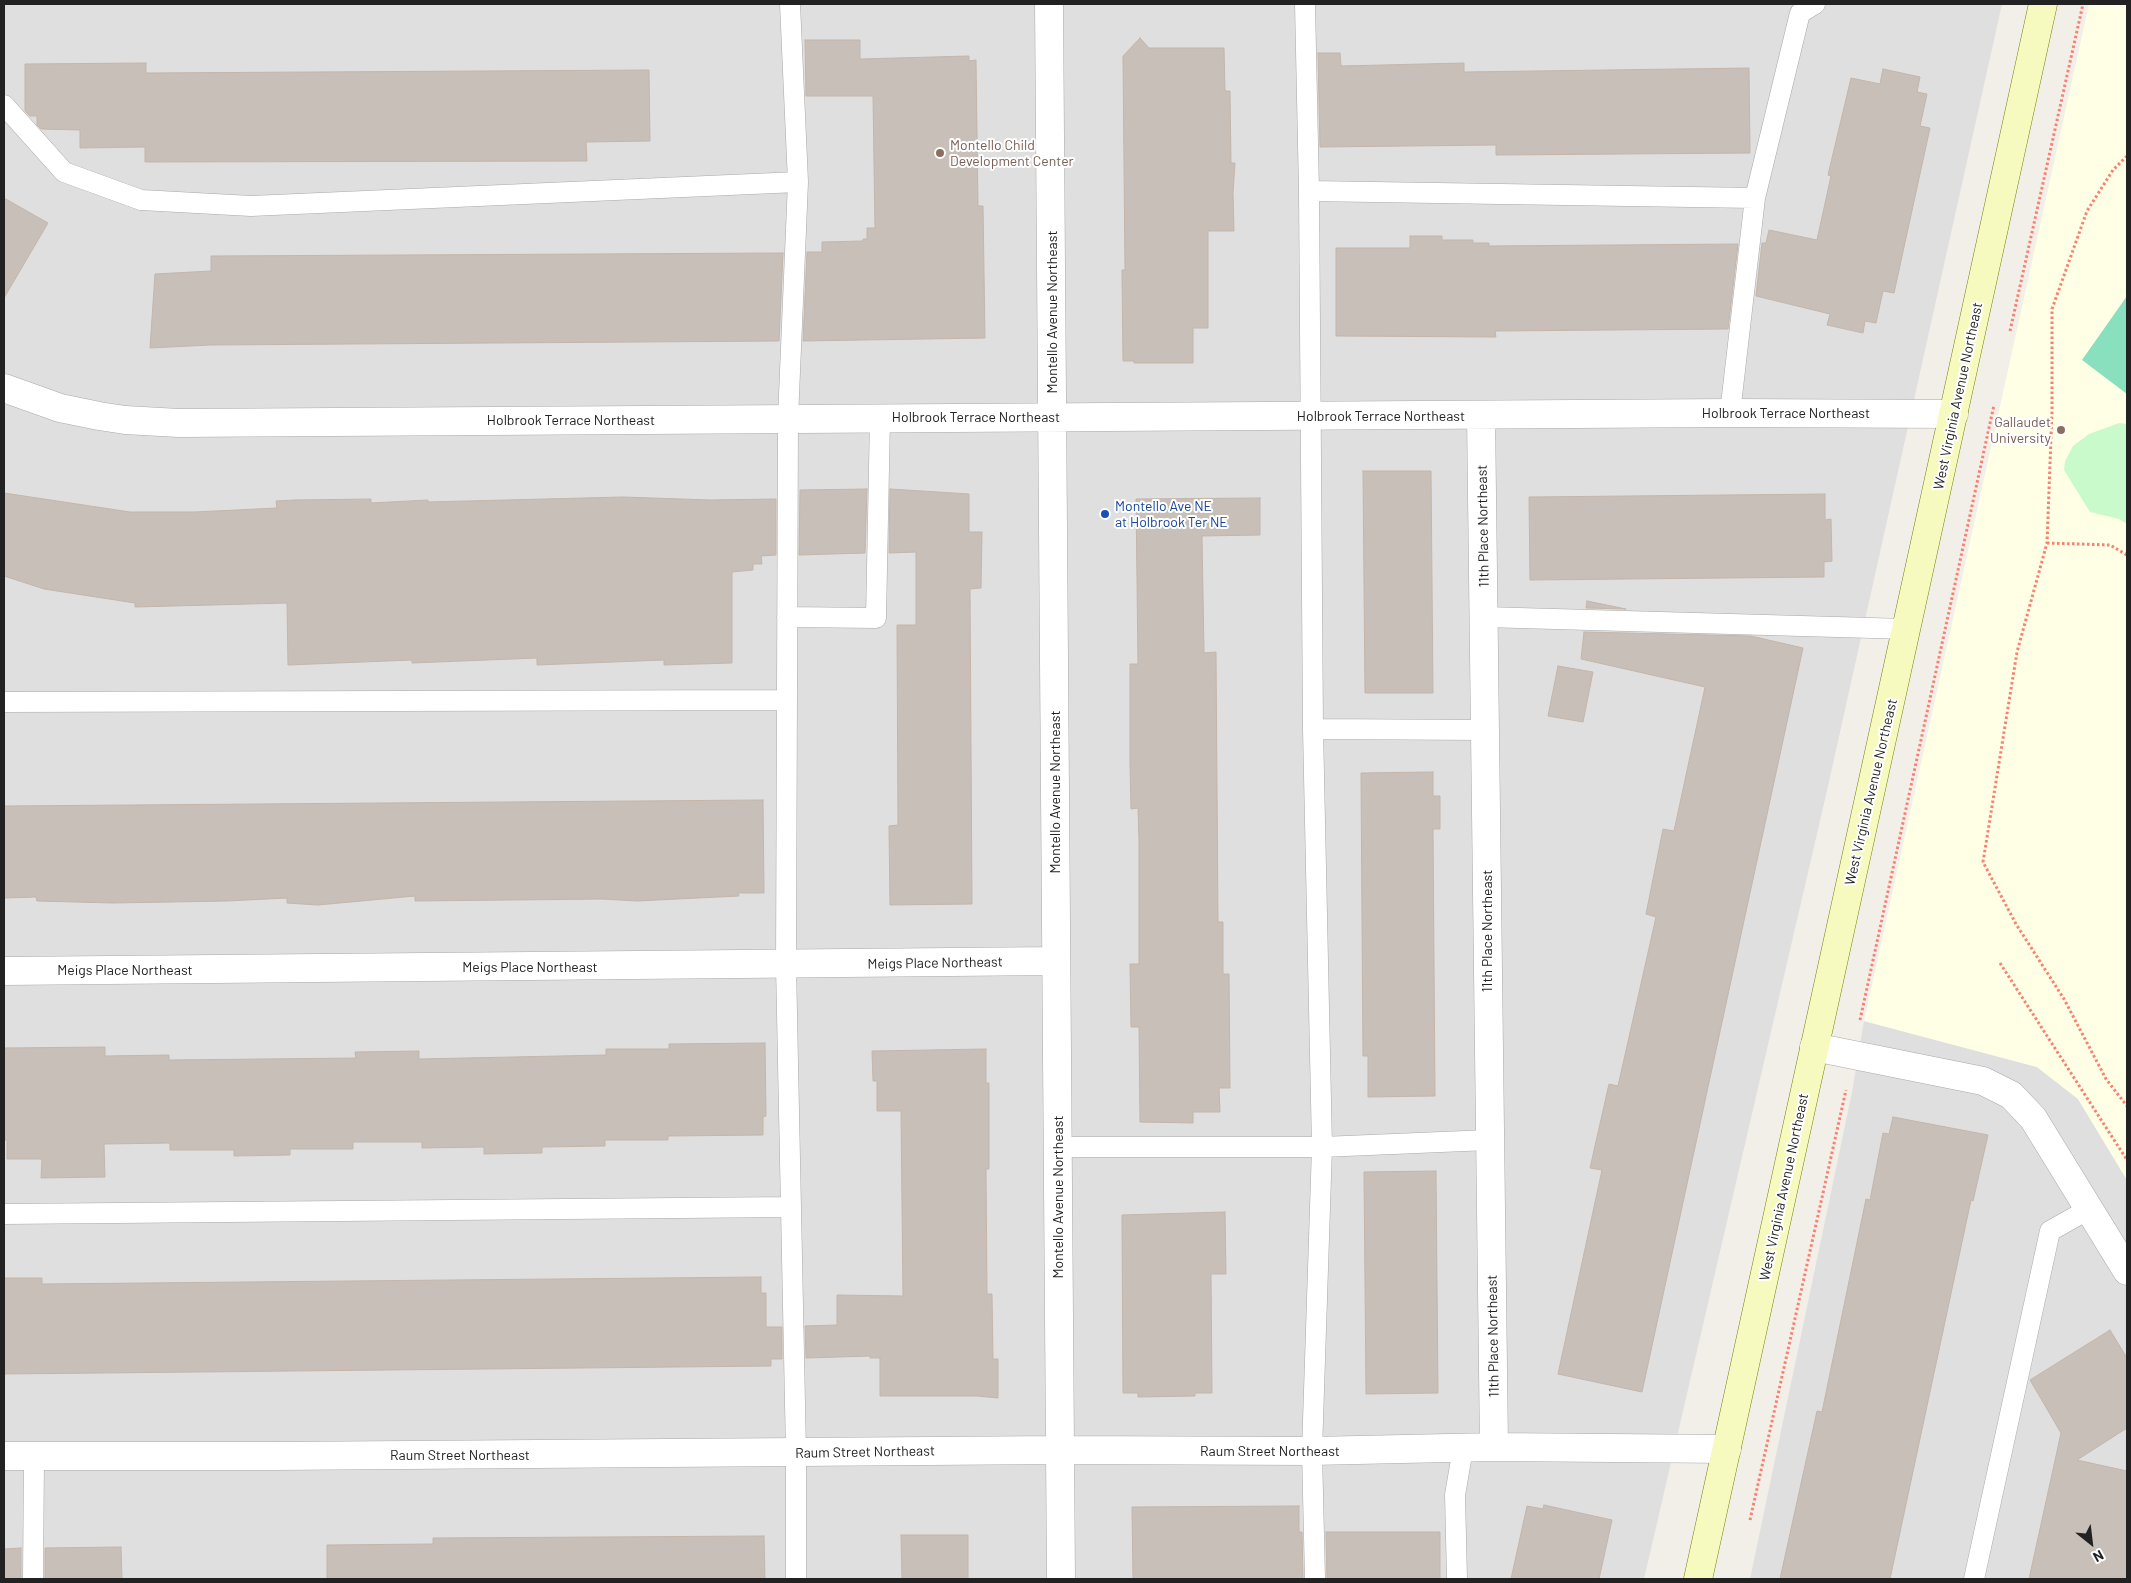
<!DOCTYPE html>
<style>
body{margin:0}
#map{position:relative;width:2131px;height:1583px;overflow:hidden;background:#f2efe9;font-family:Barlow,sans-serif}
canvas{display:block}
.frame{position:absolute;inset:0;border:5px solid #222;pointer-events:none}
.north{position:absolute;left:2066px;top:1518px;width:50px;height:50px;-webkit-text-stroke:4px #fff;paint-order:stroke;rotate:151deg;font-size:14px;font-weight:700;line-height:20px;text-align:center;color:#222}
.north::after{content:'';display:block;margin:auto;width:18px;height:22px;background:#222;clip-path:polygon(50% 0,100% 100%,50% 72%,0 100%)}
</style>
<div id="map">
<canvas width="2131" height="1583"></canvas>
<div class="frame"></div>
<div class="north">N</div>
</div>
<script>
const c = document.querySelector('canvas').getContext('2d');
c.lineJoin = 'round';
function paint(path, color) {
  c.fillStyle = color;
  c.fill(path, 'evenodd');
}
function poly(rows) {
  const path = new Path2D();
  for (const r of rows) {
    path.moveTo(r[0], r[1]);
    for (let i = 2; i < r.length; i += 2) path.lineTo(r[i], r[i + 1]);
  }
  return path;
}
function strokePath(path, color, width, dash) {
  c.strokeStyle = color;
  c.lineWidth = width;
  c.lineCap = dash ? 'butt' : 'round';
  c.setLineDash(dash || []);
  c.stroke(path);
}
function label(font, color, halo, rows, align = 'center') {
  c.font = font + ' Barlow,sans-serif';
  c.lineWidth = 4;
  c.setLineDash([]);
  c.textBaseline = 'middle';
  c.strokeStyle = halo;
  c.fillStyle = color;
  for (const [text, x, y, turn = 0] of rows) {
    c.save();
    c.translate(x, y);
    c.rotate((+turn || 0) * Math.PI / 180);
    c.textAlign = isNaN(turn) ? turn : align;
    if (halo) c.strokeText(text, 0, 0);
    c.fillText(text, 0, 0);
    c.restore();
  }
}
paint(poly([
 [4,4,2002,4,1826,795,1644,1579,4,1579],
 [1864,1021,2037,1067,2078,1099,2127,1180,2127,1579,1750,1579,1852,1092]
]), '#e0dfdf');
paint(poly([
 [2089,4,2127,4,2127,1180,2078,1099,2037,1067,1864,1021]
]), '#ffffe5');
paint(poly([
 [2119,423,2127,424,2127,524,2119,519,2090,512,2064,470,2065,461,2073,446,2089,434]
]), '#c8facc');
paint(poly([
 [2127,296,2127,394,2082,360]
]), '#88e0be');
const building = poly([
 [1140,38,1149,48,1224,48,1225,91,1230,91,1231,163,1235,163,1233,193,1234,231,1208,231,1208,328,1193,328,1193,363,1134,363,1134,361,1123,361,1122,270,1125,270,1123,56,1140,38],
 [805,40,860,40,860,59,969,56,969,61,976,60,978,206,983,206,985,338,803,341,807,252,822,252,822,242,863,241,863,239,867,239,867,228,875,228,873,96,806,96,805,40],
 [1318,53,1340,53,1341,66,1464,63,1464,72,1749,68,1750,153,1496,155,1496,145,1320,147,1318,53],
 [146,63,146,73,649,70,650,141,586,142,587,161,145,162,145,147,80,148,80,130,41,129,37,125,37,116,30,116,25,111,25,64,146,63],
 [1883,69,1920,77,1917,92,1927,94,1920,126,1930,128,1894,293,1883,291,1876,323,1865,321,1863,333,1827,325,1830,314,1756,296,1762,243,1766,243,1769,230,1817,240,1831,176,1828,175,1851,78,1880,84,1883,69],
 [4,198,48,223,4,298,4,198],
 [1410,236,1442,236,1442,240,1473,240,1473,243,1489,243,1489,246,1738,244,1728,329,1495,331,1496,337,1336,336,1336,248,1410,248,1410,236],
 [783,253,779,341,210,345,150,348,155,274,211,271,211,256,783,253],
 [1363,471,1431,471,1433,693,1365,693,1363,471],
 [867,489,865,553,799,555,800,490,867,489],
 [890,489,969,494,969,532,982,532,981,588,970,589,972,904,890,905,889,826,898,825,897,625,916,625,916,552,889,553,890,489],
 [4,493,130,512,195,512,277,508,276,501,294,500,371,499,371,503,428,500,428,502,623,497,710,500,776,499,776,555,761,556,762,564,753,564,753,570,732,572,732,663,664,665,664,660,537,665,537,658,412,663,412,660,288,665,287,603,135,607,135,603,44,589,4,576,4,493],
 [1825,494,1825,520,1831,519,1832,561,1824,562,1824,577,1530,580,1529,497,1825,494],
 [1260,498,1260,535,1202,536,1204,653,1216,652,1218,922,1223,922,1223,974,1229,974,1230,1088,1219,1088,1220,1112,1193,1112,1193,1123,1140,1122,1139,1027,1131,1027,1130,964,1139,964,1139,842,1138,808,1131,809,1130,763,1130,664,1138,664,1136,499,1260,498],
 [1587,601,1626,609,1586,608,1587,601],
 [1584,632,1751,636,1803,648,1642,1392,1558,1374,1602,1170,1590,1168,1609,1084,1618,1086,1656,917,1646,914,1663,829,1674,831,1705,687,1581,659,1584,632],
 [1558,666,1593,672,1583,722,1548,716,1558,666],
 [1433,772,1433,796,1440,796,1440,829,1433,829,1435,1096,1368,1097,1368,1056,1363,1056,1361,773,1433,772],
 [763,800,764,893,738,893,739,896,637,901,602,899,415,901,415,896,318,905,287,903,287,898,227,901,113,903,37,901,36,897,4,898,4,806,763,800],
 [765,1043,766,1116,763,1117,763,1135,668,1136,668,1140,605,1140,605,1146,542,1147,542,1153,484,1154,484,1147,422,1148,422,1142,353,1142,353,1149,290,1149,290,1155,234,1156,234,1150,170,1150,170,1143,104,1144,105,1177,41,1178,42,1159,7,1159,7,1140,4,1140,4,1048,105,1047,105,1056,169,1055,169,1060,356,1058,355,1052,419,1051,419,1059,606,1055,606,1049,669,1049,669,1044,765,1043],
 [986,1049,986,1083,989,1083,989,1169,986,1169,987,1294,992,1294,993,1359,998,1359,998,1398,977,1396,880,1396,880,1358,870,1358,870,1356,806,1358,805,1326,837,1325,837,1295,903,1296,901,1111,877,1111,877,1081,873,1081,872,1051,986,1049],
 [1893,1117,1988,1135,1973,1201,1971,1200,1890,1579,1780,1579,1817,1411,1822,1412,1866,1199,1870,1200,1883,1133,1889,1134,1893,1117],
 [1436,1171,1438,1393,1366,1394,1364,1172,1436,1171],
 [1225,1212,1226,1274,1211,1274,1212,1393,1195,1393,1195,1396,1138,1397,1138,1393,1123,1393,1122,1215,1225,1212],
 [761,1277,761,1293,766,1293,766,1327,782,1327,782,1359,771,1359,771,1366,4,1374,4,1278,42,1278,42,1284,761,1277],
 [2110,1330,2127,1358,2127,1428,2077,1460,2127,1471,2127,1579,2029,1579,2061,1433,2030,1380,2110,1330],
 [1544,1505,1612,1520,1599,1579,1511,1579,1527,1506,1543,1509,1544,1505],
 [1299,1506,1299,1532,1302,1532,1303,1579,1133,1579,1132,1507,1299,1506],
 [1326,1532,1440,1532,1440,1579,1327,1579,1326,1532],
 [901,1535,968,1535,968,1579,902,1579,901,1535],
 [764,1536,765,1579,327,1579,327,1545,433,1544,433,1538,764,1536],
 [121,1547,122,1579,45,1579,45,1548,121,1547],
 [21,1548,21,1579,4,1579,4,1549,21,1548]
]);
paint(building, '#c7bfb8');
strokePath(building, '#c4b6ab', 1);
const lane = poly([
 [790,4,798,182,788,419,786,965,796,1452,796,1579],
 [1305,4,1309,191,1313,729,1322,1147,1312,1451,1315,1579],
 [4,105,64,172,141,200,251,206,798,182],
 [1309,191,1755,198],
 [1730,413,1755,198,1800,13,1815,4],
 [787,617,876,618,880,418],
 [1484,617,1907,629],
 [4,702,787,700],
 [1313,729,1485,730],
 [1058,1147,1322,1147,1489,1140],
 [4,1214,791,1207],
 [33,1579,34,1456],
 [1457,1579,1455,1495,1463,1448],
 [1974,1579,2050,1231,2089,1209]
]);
const street = poly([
 [1049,4,1061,1579],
 [4,388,60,408,99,416,125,420,179,423,1730,413,1954,414],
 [1481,415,1494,1447],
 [4,971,1056,961],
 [1814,1047,1983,1081,2011,1095,2033,1118,2127,1271],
 [4,1456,275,1456,1059,1450,1312,1451,1494,1447,1727,1449]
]);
const secondary = poly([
 [1698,1579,2043,4]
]);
strokePath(lane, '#a9a9a9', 21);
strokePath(street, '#a9a9a9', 29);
strokePath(secondary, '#707d05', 29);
strokePath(poly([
 [2127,156,2113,170,2087,211,2052,309,2052,411,2047,543,2017,652,1983,862,2016,924,2064,999,2106,1079,2127,1106],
 [2010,331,2083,4],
 [2047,543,2110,545,2127,555],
 [2000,963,2127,1160],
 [1860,1020,1994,405],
 [1750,1520,1846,1090]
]), '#fa8072', 3, [2.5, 2.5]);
strokePath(lane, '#fff', 20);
strokePath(street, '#fff', 28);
strokePath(secondary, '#f7fabf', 28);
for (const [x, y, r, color] of [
 [940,153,5,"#8d6e63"],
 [2061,430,5,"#8d6e63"],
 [1105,514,5,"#1a4fb4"]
]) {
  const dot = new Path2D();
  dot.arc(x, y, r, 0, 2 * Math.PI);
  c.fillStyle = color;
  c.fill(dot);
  strokePath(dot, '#fff', 2);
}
label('14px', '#785e54', '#fff', [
 ["Montello Child",950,145],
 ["Development Center",950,161],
 ["Gallaudet",2051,422,"right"],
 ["University",2051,438,"right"]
], 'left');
label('14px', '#222', '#fff', [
 ["Montello Avenue Northeast",1052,312,-90],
 ["West Virginia Avenue Northeast",1958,396,-78],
 ["Holbrook Terrace Northeast",1786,413],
 ["Holbrook Terrace Northeast",1381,416],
 ["Holbrook Terrace Northeast",976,417],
 ["Holbrook Terrace Northeast",571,420],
 ["11th Place Northeast",1483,526,-91],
 ["Montello Avenue Northeast",1055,792,-90],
 ["West Virginia Avenue Northeast",1871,792,-77],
 ["11th Place Northeast",1487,931,-90],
 ["Meigs Place Northeast",935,963,-1],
 ["Meigs Place Northeast",530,967],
 ["Meigs Place Northeast",125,970],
 ["West Virginia Avenue Northeast",1784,1187,-78],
 ["Montello Avenue Northeast",1058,1197,-90],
 ["11th Place Northeast",1493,1336,-91],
 ["Raum Street Northeast",1270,1451],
 ["Raum Street Northeast",865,1452,-1],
 ["Raum Street Northeast",460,1455]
]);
label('14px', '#164399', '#fff', [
 ["Montello Ave NE",1115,506],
 ["at Holbrook Ter NE",1115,522]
], 'left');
</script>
